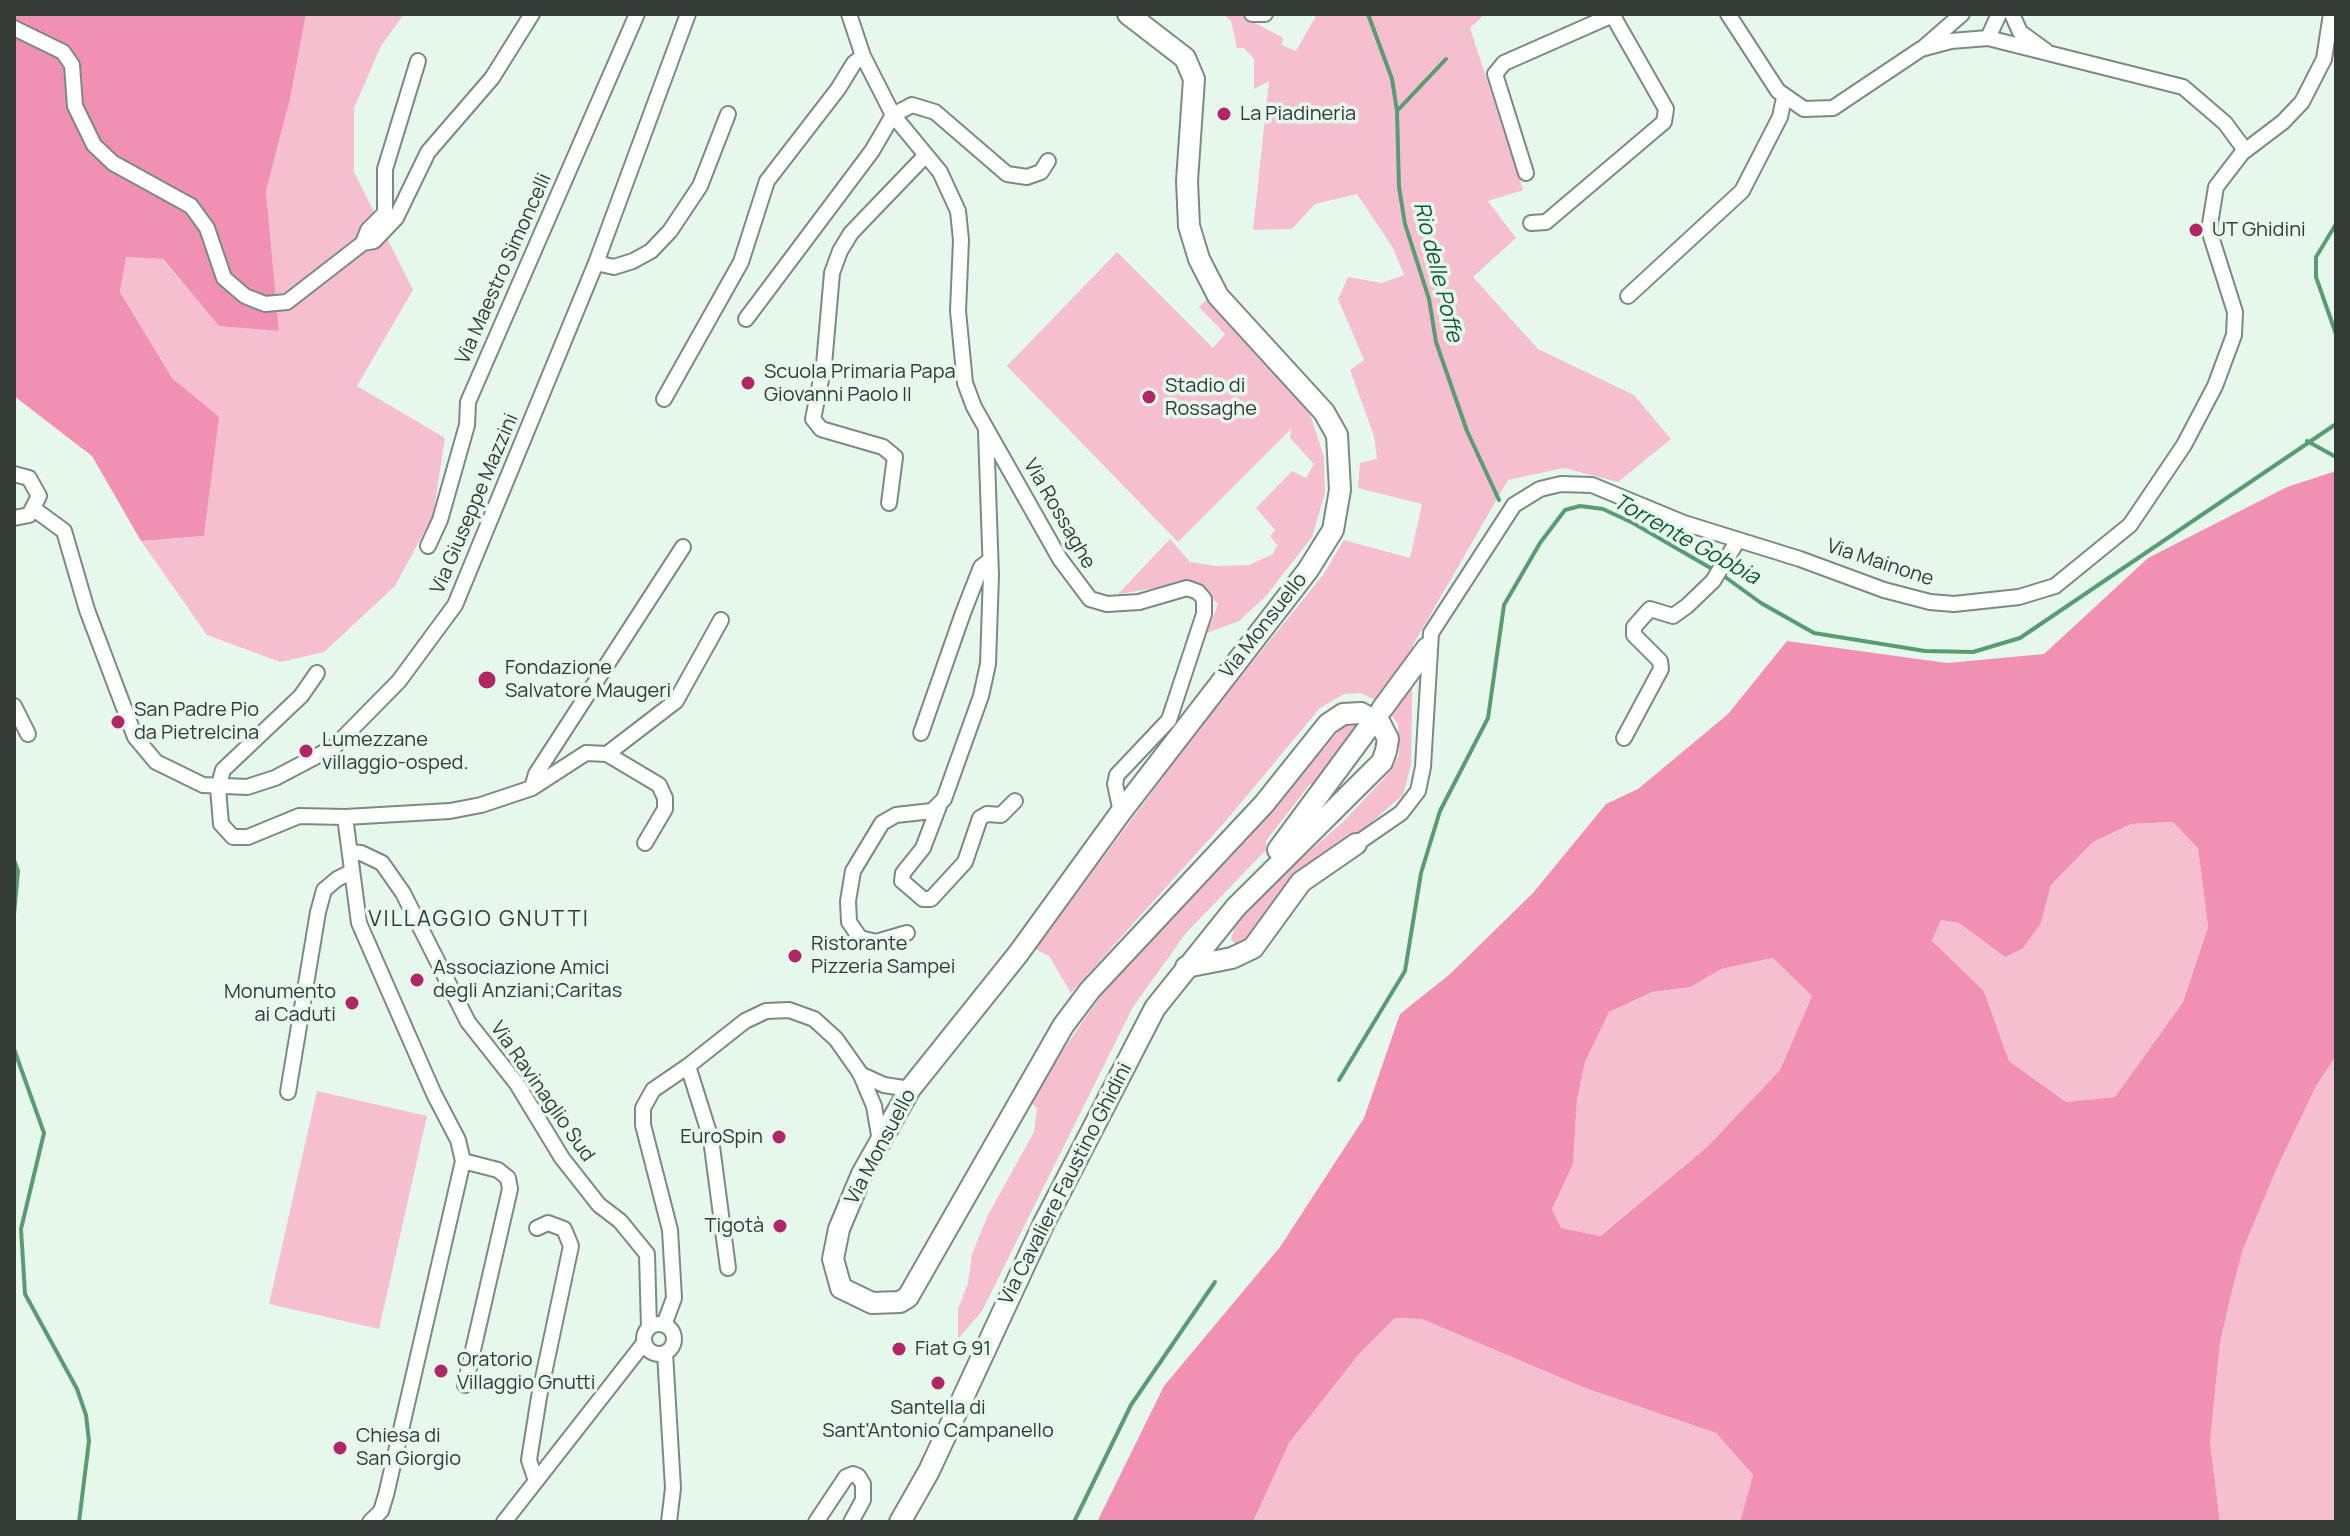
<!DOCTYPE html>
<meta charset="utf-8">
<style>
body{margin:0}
#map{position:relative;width:2350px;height:1536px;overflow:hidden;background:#e6f8eb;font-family:Manrope,sans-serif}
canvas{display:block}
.frame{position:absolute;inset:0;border:16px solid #333a35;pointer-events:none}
</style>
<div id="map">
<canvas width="2350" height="1536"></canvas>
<div class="frame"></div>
</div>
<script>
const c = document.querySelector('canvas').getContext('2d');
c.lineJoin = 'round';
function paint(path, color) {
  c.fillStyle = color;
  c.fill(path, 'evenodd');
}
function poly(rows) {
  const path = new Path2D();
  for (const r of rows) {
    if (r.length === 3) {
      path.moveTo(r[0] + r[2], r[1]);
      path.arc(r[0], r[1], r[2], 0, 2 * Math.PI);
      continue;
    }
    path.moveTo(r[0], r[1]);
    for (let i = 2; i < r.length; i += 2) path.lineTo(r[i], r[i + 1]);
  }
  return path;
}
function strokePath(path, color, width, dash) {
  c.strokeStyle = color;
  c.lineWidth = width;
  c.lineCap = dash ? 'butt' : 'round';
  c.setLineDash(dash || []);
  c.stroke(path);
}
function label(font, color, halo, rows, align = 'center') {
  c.font = font + ' Manrope,sans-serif';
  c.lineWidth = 7;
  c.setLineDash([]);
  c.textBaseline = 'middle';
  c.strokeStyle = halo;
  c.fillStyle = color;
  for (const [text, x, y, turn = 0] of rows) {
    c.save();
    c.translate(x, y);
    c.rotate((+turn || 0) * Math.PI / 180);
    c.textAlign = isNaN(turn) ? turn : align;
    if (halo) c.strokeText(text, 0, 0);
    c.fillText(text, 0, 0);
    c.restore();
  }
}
paint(poly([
 [306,14,404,14,381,46,354,108,354,172,413,290,357,386,445,438,433,516,395,586,324,652,280,662,207,635,141,541,204,536,218,418,172,378,120,292,126,256,162,259,219,325,279,331,266,191,290,99],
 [1223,14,1239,14,1283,38,1282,45,1296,51,1317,14,1485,14,1470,28,1523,190,1488,201,1516,238,1473,277,1538,349,1634,395,1671,439,1618,482,1564,468,1508,480,1413,645,1411,765,1403,795,1367,826,1294,877,1267,911,1253,936,1237,946,1231,939,1235,925,1253,900,1343,822,1389,773,1399,755,1398,724,1382,703,1360,693,1344,694,1320,708,1230,816,1071,993,1049,956,1035,949,1208,717,1323,575,1344,540,1410,558,1422,504,1358,488,1360,463,1377,459,1374,436,1350,370,1364,360,1338,299,1348,277,1382,283,1404,275,1393,248,1357,194,1315,204,1292,229,1253,230,1269,81,1254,89,1254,59,1244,48,1237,48,1231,21],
 [1117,252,1213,348,1225,334,1199,307,1208,298,1309,411,1324,457,1325,493,1312,537,1266,596,1239,621,1207,633,1218,604,1204,590,1174,585,1118,594,1170,539,1190,562,1216,566,1249,565,1273,554,1277,545,1270,536,1275,530,1256,508,1292,471,1306,478,1314,464,1290,438,1291,429,1178,542,1007,366],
 [1344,724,1357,725,1367,738,1364,755,1328,790,1310,784,1266,841,1266,850,1186,933,1133,1007,982,1311,958,1339,958,1309,968,1283,972,1254,988,1215,1034,1132,1037,1108,1031,1103,1056,1060,1109,984,1249,838,1320,747,1323,750],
 [2174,822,2198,847,2208,927,2183,1002,2115,1097,2066,1102,2009,1061,1984,991,1932,941,1941,920,1959,923,2005,957,2041,923,2051,885,2093,842,2131,824],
 [1774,958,1812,996,1780,1070,1706,1148,1599,1236,1561,1228,1552,1209,1573,1164,1577,1100,1585,1062,1609,1012,1652,992,1691,987,1721,969],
 [2336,1056,2336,1522,2220,1522,2210,1442,2220,1343,2231,1295,2243,1249,2277,1168,2316,1086],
 [317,1091,427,1116,379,1329,269,1304],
 [1395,1318,1422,1319,1585,1388,1716,1433,1753,1475,1740,1522,1254,1521,1289,1443,1359,1354]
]), '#f5bfd0');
paint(poly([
 [14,14,306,14,290,99,266,191,279,331,219,326,163,259,126,257,120,292,172,378,219,417,204,536,141,541,92,456,14,396],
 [2336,471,2336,1056,2316,1086,2277,1168,2243,1249,2231,1295,2220,1343,2210,1442,2220,1522,1740,1522,1753,1475,1716,1433,1585,1388,1422,1319,1395,1318,1359,1354,1289,1443,1254,1520,1257,1522,1097,1522,1164,1386,1280,1247,1364,1118,1400,1014,1450,974,1533,893,1606,804,1638,789,1728,714,1787,641,1947,663,2044,654,2148,558,2287,487],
 [2173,822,2198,848,2208,927,2183,1002,2115,1097,2066,1102,2009,1061,1984,991,1932,941,1941,920,1959,923,2005,957,2023,948,2041,923,2051,885,2093,842,2131,824],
 [1773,958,1812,996,1780,1070,1706,1148,1600,1236,1561,1228,1552,1209,1573,1164,1577,1100,1585,1062,1609,1012,1652,992,1691,987,1721,969]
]), '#f290b4');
strokePath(poly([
 [1368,14,1392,79,1397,111],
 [1446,59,1397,111,1399,187,1405,224,1429,299,1436,342,1467,431,1499,500],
 [2336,224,2316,257,2316,277,2336,334],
 [2307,441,2336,457],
 [1721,574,1761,603,1814,633,1925,651,1973,652,2020,638,2336,424],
 [14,860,18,871,14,914],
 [14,1049,44,1133,21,1229,25,1294,77,1389,86,1415,89,1441,79,1522],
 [1339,1080,1405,971,1421,873,1440,811,1488,718,1504,605,1540,543,1565,510,1580,506,1603,509,1633,523,1714,570],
 [1074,1522,1131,1405,1215,1282]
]), '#599c71', 4);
const street = poly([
 [849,14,863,56,893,115,940,172,958,211,961,240,958,311,965,383,974,407,1060,559,1090,599,1107,604,1139,602,1187,588,1198,592,1204,599,1204,614,1169,720,1117,775,1115,784,1121,812],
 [1252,14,1265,14],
 [1728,14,1778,91,1804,109,1833,108,1921,49,1951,41,1988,38,2183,87,2225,123,2245,150],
 [2012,14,2020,32,2046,51],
 [14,28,63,52,72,65,75,106,94,145,113,163,191,206,207,228,224,278,245,296,265,304,287,302,363,243,374,241,396,218,428,152,492,78,532,14],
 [1988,38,1999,14],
 [1923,48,1962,14],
 [1526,173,1495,74,1504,63,1615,14],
 [1531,223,1546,222,1664,122,1666,109,1613,16],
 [363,243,368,230,385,213,385,169,418,61],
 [596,263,614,267,633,261,651,251,670,231,700,186,728,114],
 [1628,296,1742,191,1780,117,1784,98],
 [746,319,872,151,893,115,912,105,935,112,1007,174,1027,177,1041,172,1048,161],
 [664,399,741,262,767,181,838,89,854,63,863,56],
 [14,474,29,478,39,496,29,515,14,518],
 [889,503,895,457,883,447,821,429,813,419,824,365,832,273,840,251,851,233,925,156],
 [34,509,64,531,87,610,135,737,156,762,203,785,247,787,275,778,334,747,399,681,455,605,596,263,688,14],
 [428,546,440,520,467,425,468,402,637,14],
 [317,673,301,696,223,770,218,788,221,824,233,837,248,837,299,816,345,817,450,811,481,805,532,788,586,753,607,754,676,701,721,620],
 [14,706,28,734],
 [921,733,963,613,981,567,990,560],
 [1624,738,1661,669,1660,661,1634,635,1634,627,1650,609,1673,616,1687,606,1713,581,1738,540],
 [607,754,659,785,665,798,665,809,645,843],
 [532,788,536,774,683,547],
 [939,806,923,848,903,873,902,881,923,899,931,899,965,862,980,818,987,814,1001,815,1015,801],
 [345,817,359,923,434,1094,458,1140,463,1161,386,1495,381,1511,370,1522],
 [1356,844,1401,813,1418,791,1423,767,1431,633,1514,505,1540,489,1561,484,1592,485,1684,523,1800,559,1884,590,1930,602,1954,604,2019,597,2055,586,2130,525,2184,445,2215,386,2234,335,2235,312,2209,230,2216,187,2242,153,2283,122,2302,102,2324,59,2331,14],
 [350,852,361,853,382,863,403,893,468,1022,517,1084,562,1158,599,1205,620,1221,647,1254,649,1328],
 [907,933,876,942,860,938,849,922,848,901,853,871,882,823,896,815,932,811,944,799,981,696,988,664,991,575,986,431],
 [860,1074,884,1085,910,1089],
 [288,1092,318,912,324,890,337,879,351,872],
 [463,1161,498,1170,508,1178,510,1189,465,1385],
 [728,1268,711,1139,688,1066,745,1021,766,1011,789,1010,814,1019,836,1039,860,1073,874,1106,880,1141],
 [659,1339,15],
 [664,1325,674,1298,670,1230,643,1125,643,1108,653,1090,688,1066],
 [665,1353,673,1488,669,1522],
 [535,1478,529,1460,539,1397,571,1246,564,1229,548,1223,537,1228],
 [504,1522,644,1343],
 [816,1522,846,1477,853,1474,858,1476,863,1484,863,1500,851,1522]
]);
const secondary = poly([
 [1382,709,1427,648],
 [1278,850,1366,731],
 [1186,967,1232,958,1253,948,1301,882,1356,844],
 [900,1522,929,1471,1044,1223,1155,1008,1236,907,1382,762,1386,751,1388,739,1380,723,1361,713,1343,714,1328,724,1264,804,1090,990,1063,1026,908,1297,900,1302,872,1303,841,1288,833,1259,839,1229,862,1174,910,1089,1018,954,1121,812,1308,570,1333,530,1340,490,1337,435,1324,412,1218,296,1199,259,1189,226,1187,181,1194,79,1185,58,1128,14]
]);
strokePath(street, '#7b8b7f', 18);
strokePath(secondary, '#7b8b7f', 24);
strokePath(street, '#fff', 14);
strokePath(secondary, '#fff', 20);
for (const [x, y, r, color] of [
 [1224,114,8,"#b02768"],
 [2196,230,8,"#b02768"],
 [748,383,8,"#b02768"],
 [1149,397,8,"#b02768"],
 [487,680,10,"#b02768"],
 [118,722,8,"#b02768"],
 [306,751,8,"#b02768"],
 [795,956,8,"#b02768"],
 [417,980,8,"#b02768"],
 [352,1003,8,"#b02768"],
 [779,1137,8,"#b02768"],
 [780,1226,8,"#b02768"],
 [899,1349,8,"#b02768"],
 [441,1371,8,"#b02768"],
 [938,1383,8,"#b02768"],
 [340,1448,8,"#b02768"]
]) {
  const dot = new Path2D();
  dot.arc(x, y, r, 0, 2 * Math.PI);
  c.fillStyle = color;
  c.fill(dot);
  strokePath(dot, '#e6f8eb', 3);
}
label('20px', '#333a35', '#e6f8eb', [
 ["La Piadineria",1240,114],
 ["UT Ghidini",2212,230],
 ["Scuola Primaria Papa",764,372],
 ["Giovanni Paolo II",764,395],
 ["Stadio di",1165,386],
 ["Rossaghe",1165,409],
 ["Fondazione",505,668],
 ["Salvatore Maugeri",505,691],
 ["San Padre Pio",134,710],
 ["da Pietrelcina",134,733],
 ["Lumezzane",322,740],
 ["villaggio-osped.",322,763],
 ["Ristorante",811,944],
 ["Pizzeria Sampei",811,967],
 ["Associazione Amici",433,968],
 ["degli Anziani;Caritas",433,991],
 ["Monumento",336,992,"right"],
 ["ai Caduti",336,1015,"right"],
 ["EuroSpin",763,1137,"right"],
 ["Tigotà",764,1226,"right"],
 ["Fiat G 91",915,1349],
 ["Oratorio",457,1360],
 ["Villaggio Gnutti",457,1383],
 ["Santella di",938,1408,"center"],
 ["Sant'Antonio Campanello",938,1431,"center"],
 ["Chiesa di",356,1436],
 ["San Giorgio",356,1459]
], 'left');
label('20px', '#333a35', '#e6f8eb', [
 ["Via Maestro Simoncelli",504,269,-66],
 ["Via Giuseppe Mazzini",475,504,-67],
 ["Via Rossaghe",1059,514,60],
 ["Via Mainone",1880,563,18],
 ["Via Monsuello",1264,626,-52],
 ["Via Ravinaglio Sud",542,1092,55],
 ["Via Monsuello",881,1147,-62],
 ["Via Cavaliere Faustino Ghidini",1066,1184,-63]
]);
label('italic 22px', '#135933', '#e6f8eb', [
 ["Rio delle Poffe",1437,272,76],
 ["Torrente Gobbia",1686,540,29]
]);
c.letterSpacing = '2px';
label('22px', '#333a35', '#e6f8eb', [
 ["VILLAGGIO GNUTTI",479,920]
]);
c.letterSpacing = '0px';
</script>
